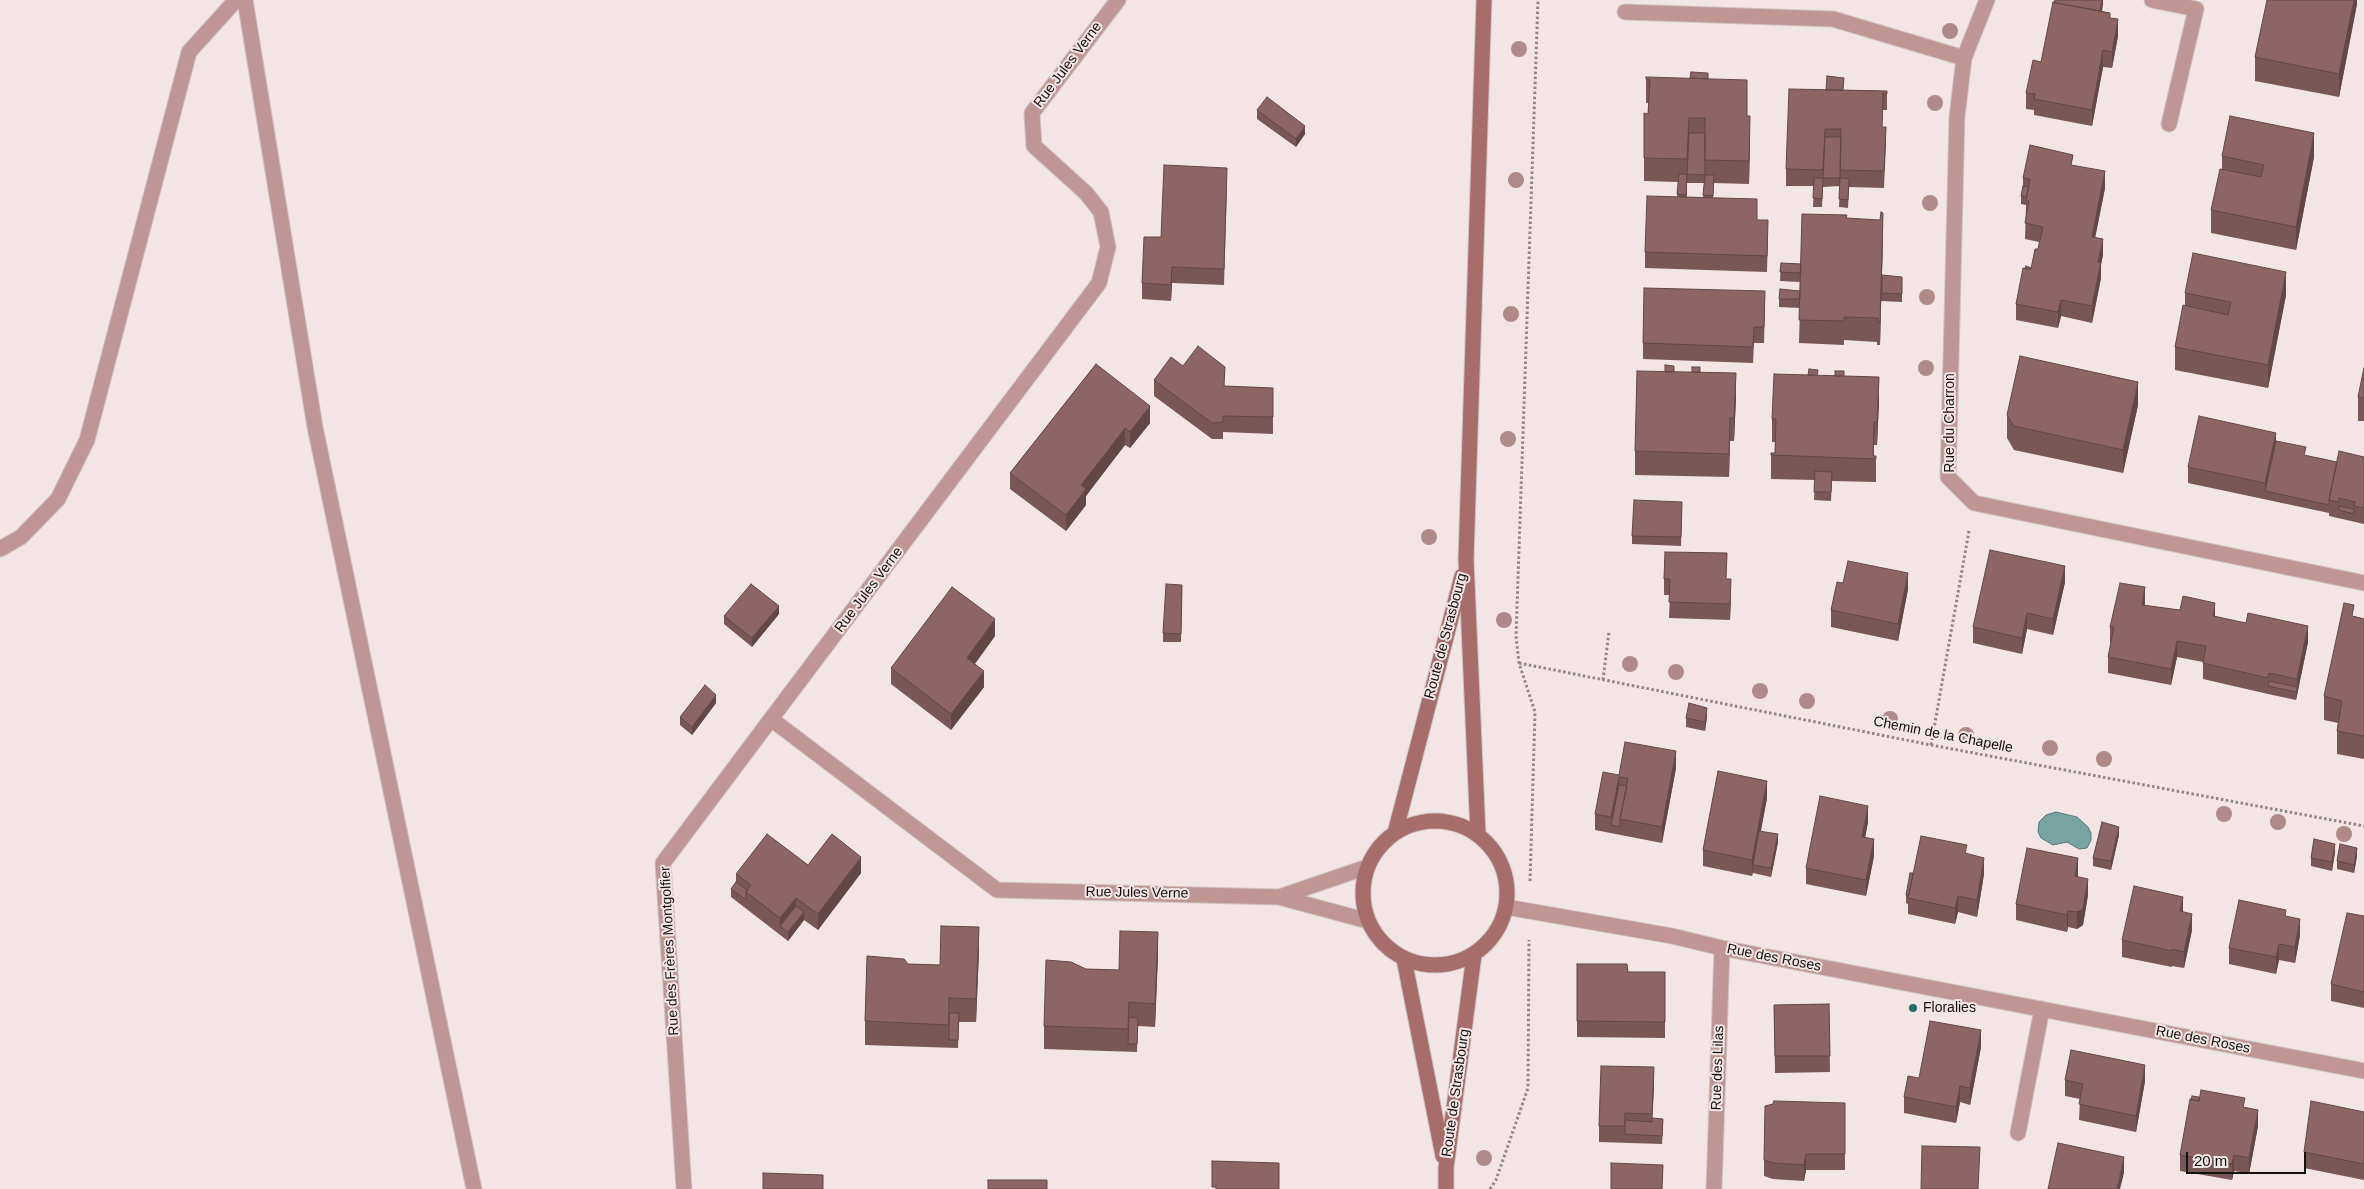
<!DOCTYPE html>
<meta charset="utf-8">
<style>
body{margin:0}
#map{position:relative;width:2364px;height:1189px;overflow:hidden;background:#f3e5e5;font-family:Arial,sans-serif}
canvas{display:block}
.scale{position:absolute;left:2186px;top:1152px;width:120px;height:22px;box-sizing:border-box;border:2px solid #151010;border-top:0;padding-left:6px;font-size:15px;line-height:18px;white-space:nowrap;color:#151010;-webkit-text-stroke:4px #f3e5e5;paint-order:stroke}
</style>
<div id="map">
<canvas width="2364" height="1189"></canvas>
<div class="scale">20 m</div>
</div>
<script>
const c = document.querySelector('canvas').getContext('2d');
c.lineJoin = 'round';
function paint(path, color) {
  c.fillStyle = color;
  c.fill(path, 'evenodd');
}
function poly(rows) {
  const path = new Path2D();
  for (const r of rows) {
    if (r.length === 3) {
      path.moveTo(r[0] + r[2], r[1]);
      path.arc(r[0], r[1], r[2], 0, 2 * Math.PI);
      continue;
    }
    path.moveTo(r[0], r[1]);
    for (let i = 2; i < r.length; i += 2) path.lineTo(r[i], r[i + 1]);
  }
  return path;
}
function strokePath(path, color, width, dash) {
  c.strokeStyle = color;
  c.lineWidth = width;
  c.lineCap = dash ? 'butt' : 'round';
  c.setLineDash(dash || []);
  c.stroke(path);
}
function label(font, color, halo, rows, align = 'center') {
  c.font = font + ' Arial,sans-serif';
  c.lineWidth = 4;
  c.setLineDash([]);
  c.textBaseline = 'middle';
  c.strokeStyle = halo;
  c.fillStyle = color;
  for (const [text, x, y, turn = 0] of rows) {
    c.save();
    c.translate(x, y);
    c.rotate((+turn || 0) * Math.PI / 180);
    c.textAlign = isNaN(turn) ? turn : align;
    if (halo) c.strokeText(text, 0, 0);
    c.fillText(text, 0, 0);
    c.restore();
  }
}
const water = poly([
 [2056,812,2077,817,2088,827,2091,833,2091,840,2087,848,2079,849,2067,842,2053,845,2041,838,2038,832,2039,822,2046,815,2056,812]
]);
paint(water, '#75a4a1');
strokePath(water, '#587876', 1);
const service = poly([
 [245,0,315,427,474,1189],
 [2152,0,2196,9,2169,124],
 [1625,12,1833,19,1964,58],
 [0,549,21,537,58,499,87,440,189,52,236,0]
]);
const minor = poly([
 [1118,0,1032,113,1034,146,1086,193,1101,212,1108,247,1099,283,771,719,997,890,1279,897,1368,921],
 [1987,0,1964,58,1957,117,1948,477,1974,503,2364,583],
 [1279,897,1367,867],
 [1506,907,1672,936,1722,948,2364,1071],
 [2018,1133,2042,1009],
 [684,1189,663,863,771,719],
 [1714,1189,1722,948]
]);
const secondary = poly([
 [1435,893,72],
 [1395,833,1462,576],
 [1478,834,1466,559,1484,0],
 [1404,959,1443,1156],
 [1446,1189,1446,1168,1474,955]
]);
strokePath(service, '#cfc3c3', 17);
strokePath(minor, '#cfc3c3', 17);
strokePath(secondary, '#cfc3c3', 17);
strokePath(poly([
 [1519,663,1931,745,2364,826],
 [1603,680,1609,631],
 [1931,745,1969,531],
 [1530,881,1535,712,1519,663,1516,636,1538,0],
 [1490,1189,1496,1180,1528,1088,1529,940]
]), '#908686', 3, [2.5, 2.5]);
strokePath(service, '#bf9694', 15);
strokePath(minor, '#bf9694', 15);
strokePath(secondary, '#a76d6b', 15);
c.fillStyle = '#af8a89';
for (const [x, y] of [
 [1950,31],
 [1519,49],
 [1935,103],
 [1516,180],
 [1930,203],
 [1927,297],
 [1511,314],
 [1926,368],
 [1508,439],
 [1429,537],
 [1504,620],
 [1630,664],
 [1676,672],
 [1760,691],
 [1807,701],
 [1890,719],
 [1966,735],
 [2050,748],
 [2104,759],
 [2224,814],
 [2278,822],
 [2344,834],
 [1484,1158]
]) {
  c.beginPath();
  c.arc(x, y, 8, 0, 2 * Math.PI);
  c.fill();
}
paint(poly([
 [2103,0,2102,12,2110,18,2118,36,2112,68,2103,67,2092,126,2034,115,2034,110,2026,109,2026,93,2041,62],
 [2354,0,2357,0,2357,4,2339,97,2255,81,2255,57],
 [1646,79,1708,79,1747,116,1750,139,1749,184,1714,183,1713,198,1757,220,1768,236,1767,272,1645,268,1645,252,1677,197,1678,182,1644,181,1644,113,1648,114,1648,103,1646,103],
 [1687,183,1704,183,1703,198,1687,197],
 [1843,90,1887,91,1887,110,1883,110,1882,127,1886,144,1884,188,1849,187,1848,208,1839,207,1840,186,1823,187,1822,207,1813,207,1814,186,1786,186,1786,169],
 [1257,110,1305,134,1296,147,1257,119],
 [2222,156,2314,157,2296,250,2211,233,2211,210,2222,169],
 [2073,165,2105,188,2095,238,2103,255,2101,264,2101,278,2092,323,2061,316,2058,328,2016,320,2016,304,2025,269,2031,268,2038,249,2039,242,2025,239,2026,205,2021,204,2021,196,2023,186,2023,178],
 [1227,184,1224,285,1172,283,1171,301,1142,299,1142,283,1161,237],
 [1847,218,1883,236,1882,275,1902,285,1902,302,1881,301,1880,345,1877,345,1877,342,1844,340,1844,345,1799,343,1800,308,1779,307,1779,299,1800,291,1800,282,1780,281,1781,263,1801,264],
 [2185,293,2286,295,2268,388,2175,370,2175,347,2185,306],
 [1765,307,1764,343,1754,343,1753,363,1643,359,1643,343],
 [1096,364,1150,423,1130,448,1125,445,1103,473,1086,496,1086,505,1066,531,1010,489,1010,473],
 [1183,366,1225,386,1273,388,1273,434,1223,432,1223,439,1212,439,1154,396,1154,380],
 [2364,368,2364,421,2358,421,2358,397],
 [1674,372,1700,372,1736,397,1734,441,1730,441,1729,477,1635,475,1635,451],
 [1818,376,1844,376,1879,401,1877,445,1874,445,1874,456,1876,456,1876,482,1832,481,1831,501,1814,500,1815,480,1771,479,1771,453,1775,453,1775,442,1772,442,1772,419],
 [2138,405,2123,473,2014,450,2007,438,2007,415],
 [2276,441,2306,456,2337,462,2364,457,2364,524,2329,516,2329,513,2188,483,2188,467],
 [1682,510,1681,546,1632,544,1632,536],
 [1664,579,1726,579,1731,596,1730,620,1669,618,1670,595,1664,595],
 [2065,582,2053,635,2027,629,2022,654,1973,643,1973,627],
 [1843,583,1908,589,1898,641,1831,627,1831,610],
 [1182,585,1181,642,1163,642,1163,633],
 [2145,603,2144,605,2215,616,2308,642,2296,700,2268,694,2203,679,2203,662,2177,657,2171,685,2108,673,2108,657,2111,643,2110,643,2110,627],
 [779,614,752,647,724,624,724,616],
 [2354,616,2364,619,2364,759,2337,754,2337,731,2338,723,2324,720,2324,696],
 [995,636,975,664,984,687,951,730,891,684,891,668],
 [716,703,692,735,680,725,680,717],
 [1707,716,1705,731,1686,727,1686,718],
 [1676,768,1662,843,1595,830,1595,814,1619,775],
 [1767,798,1761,831,1778,842,1771,877,1753,873,1752,876,1703,866,1703,850],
 [1868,822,1865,838,1874,856,1866,896,1806,884,1806,868],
 [2119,835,2111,870,2093,866,2093,858],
 [2335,852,2332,871,2311,866,2311,858],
 [1967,854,1984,874,1977,917,1958,912,1955,924,1908,914,1908,904,1906,903,1906,895,1913,873],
 [2357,856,2354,873,2337,869,2337,861],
 [808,865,861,873,818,930,804,920,788,941,731,897,731,889,736,882,736,874],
 [2078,875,2078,877,2088,895,2083,925,2077,929,2068,927,2067,932,2016,920,2016,904],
 [2183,912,2192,930,2184,968,2172,966,2172,967,2122,957,2122,940],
 [2286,916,2300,935,2295,963,2279,960,2276,974,2229,964,2229,948],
 [2364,916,2364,1008,2331,1001,2331,984],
 [979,950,976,1022,959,1022,958,1048,865,1045,865,1021,908,964,940,965],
 [1158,955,1155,1027,1138,1026,1137,1052,1044,1049,1044,1026,1086,969,1119,970],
 [1577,964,1628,972,1665,972,1665,1038,1577,1037],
 [1829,1004,1830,1072,1775,1073,1774,1005],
 [1981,1047,1970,1105,1960,1102,1956,1123,1904,1113,1904,1097,1919,1078],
 [2065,1080,2145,1081,2136,1132,2079,1120,2080,1099,2065,1096],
 [1654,1084,1652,1118,1663,1127,1662,1144,1599,1142,1599,1126],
 [1845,1103,1845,1170,1806,1170,1804,1181,1773,1179,1764,1176,1764,1160],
 [2245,1108,2258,1126,2249,1174,2234,1171,2232,1180,2180,1171,2180,1155],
 [2364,1112,2364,1180,2304,1168,2304,1152]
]), '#785756');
paint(poly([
 [2102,0,2103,0,2103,4,2099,27,2099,19],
 [2354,0,2357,0,2357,4,2339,97,2339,74],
 [2118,19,2118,36,2112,68,2112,52],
 [2103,50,2103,67,2092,126,2092,110],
 [1750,116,1750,139,1749,184,1749,161],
 [1305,126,1305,134,1296,147,1296,139],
 [2314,133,2314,157,2296,250,2296,227],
 [2105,171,2105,188,2092,253,2092,237],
 [1883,213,1883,236,1880,345,1880,322],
 [2103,239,2103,255,2101,264,2101,278,2092,323,2092,306,2098,262],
 [1172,267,1172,283,1171,301,1171,285],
 [2286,272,2286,295,2268,388,2268,365],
 [2061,300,2061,316,2058,328,2058,312],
 [1736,373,1736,397,1734,441,1734,418],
 [1879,377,1879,401,1877,445,1877,422],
 [2138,382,2138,405,2123,473,2123,450],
 [1150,406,1150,423,1130,448,1130,432],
 [1730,418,1730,441,1729,477,1729,454],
 [1125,428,1125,445,1086,496,1086,505,1066,531,1066,515,1081,485],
 [2276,433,2276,449,2265,491,2265,483],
 [2065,566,2065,582,2053,635,2053,619],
 [1908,573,1908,589,1898,641,1898,624],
 [1731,579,1731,596,1730,620,1730,604],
 [2145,587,2145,603,2142,621,2142,605],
 [2215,603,2215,619,2213,616],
 [779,606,779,614,752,647,752,638],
 [2027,613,2027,629,2022,654,2022,638],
 [995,619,995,636,967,674,967,658],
 [2308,626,2308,642,2297,695,2297,679],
 [2177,641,2177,657,2171,685,2171,669],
 [984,671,984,687,951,730,951,714],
 [2297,687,2297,695,2296,700,2296,692],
 [716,695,716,703,692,735,692,727],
 [1707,708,1707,716,1705,731,1705,722],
 [1676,751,1676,768,1662,843,1662,827],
 [1619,777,1619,793,1611,825,1611,817],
 [1767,781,1767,798,1754,865,1753,865,1752,876,1752,860],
 [1868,806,1868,822,1862,854,1862,837],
 [2119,827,2119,835,2111,870,2111,861],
 [1778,834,1778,842,1771,877,1771,868],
 [1874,839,1874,856,1866,896,1866,880],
 [2335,844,2335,852,2332,871,2332,862],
 [2357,848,2357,856,2354,873,2354,865],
 [861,857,861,873,818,930,818,914],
 [1984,858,1984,874,1977,917,1977,900],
 [2078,858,2078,875,2075,893,2075,876],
 [2088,879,2088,895,2083,925,2077,929,2077,912],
 [1958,896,1958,912,1955,924,1955,908],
 [2183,897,2183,914,2180,911],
 [796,898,796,914,780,926,780,918],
 [2068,911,2068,927,2067,932,2067,915],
 [804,912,804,920,788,941,788,932],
 [2192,914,2192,930,2184,968,2184,952],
 [2300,919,2300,935,2295,963,2295,947],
 [979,927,979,950,976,1022,976,999],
 [1158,932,1158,955,1155,1027,1155,1004],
 [2279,944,2279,960,2276,974,2276,957],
 [1981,1030,1981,1047,1970,1105,1970,1088],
 [2145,1065,2145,1081,2136,1132,2136,1116],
 [1654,1067,1654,1084,1652,1130,1652,1114],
 [1960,1086,1960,1102,1956,1123,1956,1107],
 [2258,1110,2258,1126,2249,1174,2249,1158],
 [1806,1154,1806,1170,1804,1181,1804,1165],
 [2234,1155,2234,1171,2232,1180,2232,1164],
 [2124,1157,2124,1173,2120,1189,2117,1189]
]), '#624746');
const building = poly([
 [2055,0,2102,0,2100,11,2054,3,2055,0],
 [2267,0,2354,0,2339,74,2255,57,2267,0],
 [2053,2,2110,13,2110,18,2118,19,2112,52,2103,50,2092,110,2034,99,2035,94,2026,93,2033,60,2041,62,2053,2],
 [1691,72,1708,73,1708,79,1690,78,1691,72],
 [1827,76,1844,78,1843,90,1826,90,1827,76],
 [1646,77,1747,80,1747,116,1750,116,1749,161,1705,160,1705,118,1689,118,1687,159,1644,158,1644,113,1648,114,1650,80,1646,79,1646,77],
 [1789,89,1887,91,1887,94,1883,93,1882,127,1886,127,1884,171,1840,170,1841,129,1825,129,1823,170,1786,169,1789,89],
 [1267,97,1305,126,1296,139,1257,110,1267,97],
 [2230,116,2314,133,2296,227,2211,210,2220,169,2261,177,2264,165,2222,156,2230,116],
 [1689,133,1705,133,1705,175,1687,174,1689,133],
 [1825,137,1841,137,1840,178,1823,178,1825,137],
 [2030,145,2073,155,2071,165,2105,171,2092,237,2103,239,2098,262,2101,262,2092,306,2061,300,2058,312,2016,304,2023,268,2031,269,2035,249,2038,249,2043,227,2025,223,2029,201,2026,201,2030,179,2023,178,2030,145],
 [1164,165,1227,168,1224,269,1172,267,1171,285,1142,283,1144,237,1161,237,1164,165],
 [1679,174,1687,174,1686,195,1677,194,1679,174],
 [1705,175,1714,175,1713,196,1703,195,1705,175],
 [1814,178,1823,178,1822,199,1813,198,1814,178],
 [1840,178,1849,179,1848,200,1839,199,1840,178],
 [2023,186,2029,187,2026,197,2021,196,2023,186],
 [1647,196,1757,199,1757,220,1768,220,1767,256,1645,252,1647,196],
 [1881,212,1883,213,1880,322,1877,322,1878,318,1844,317,1844,321,1799,320,1802,214,1847,215,1846,218,1880,220,1881,212],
 [2193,253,2286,272,2268,365,2175,347,2183,305,2228,315,2231,302,2185,293,2193,253],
 [1781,263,1801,264,1801,273,1780,272,1781,263],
 [2026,266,2031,268,2031,269,2025,269,2026,266],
 [1882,275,1902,277,1902,294,1882,293,1882,275],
 [1644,288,1765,291,1764,327,1754,327,1753,347,1643,343,1644,288],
 [1780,289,1800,291,1800,299,1779,299,1780,289],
 [1198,346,1225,367,1224,386,1273,388,1273,417,1223,416,1223,422,1212,423,1154,380,1171,357,1183,366,1198,346],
 [2020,356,2138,382,2123,450,2014,426,2007,415,2020,356],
 [1096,364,1150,406,1130,432,1125,428,1103,457,1081,485,1086,489,1066,515,1010,473,1096,364],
 [1665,365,1674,366,1674,372,1665,372,1665,365],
 [1692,367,1700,367,1700,372,1692,372,1692,367],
 [2364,368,2364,398,2358,397,2364,368],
 [1809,369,1818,370,1817,376,1808,375,1809,369],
 [1637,371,1736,373,1734,418,1730,418,1729,454,1635,451,1637,371],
 [1835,371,1844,371,1844,376,1835,376,1835,371],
 [1774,374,1879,377,1877,422,1874,422,1873,456,1876,456,1876,459,1771,455,1771,453,1775,453,1776,419,1772,419,1774,374],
 [2199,416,2276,433,2265,483,2188,467,2199,416],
 [2276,441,2306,447,2304,455,2337,462,2329,500,2329,505,2265,491,2276,441],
 [2339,451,2364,457,2364,508,2354,506,2355,502,2339,498,2339,502,2329,500,2339,451],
 [1815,471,1832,472,1831,492,1814,492,1815,471],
 [1634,500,1682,502,1681,537,1632,536,1634,500],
 [2339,506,2354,509,2354,514,2339,510,2339,506],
 [1990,550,2065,566,2053,619,2027,613,2022,638,1973,627,1990,550],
 [1665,552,1727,553,1726,579,1731,579,1730,604,1669,602,1670,579,1664,579,1665,552],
 [1848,561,1908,573,1898,624,1831,610,1837,582,1843,583,1848,561],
 [2120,583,2145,587,2142,605,2180,610,2183,596,2215,603,2213,616,2246,623,2248,613,2308,626,2297,679,2269,673,2268,678,2203,663,2206,646,2177,641,2171,669,2108,657,2114,627,2110,627,2120,583],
 [751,584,779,606,752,638,724,616,751,584],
 [1166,584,1182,585,1181,634,1163,633,1166,584],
 [952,587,995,619,967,658,984,671,951,714,891,668,952,587],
 [2344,603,2354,605,2352,616,2364,619,2364,736,2337,731,2342,701,2324,696,2344,603],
 [2269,681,2297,687,2296,692,2268,686,2269,681],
 [705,685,716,695,692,727,680,717,705,685],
 [1689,703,1707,708,1705,722,1686,718,1689,703],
 [1625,742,1676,751,1662,827,1620,819,1628,778,1619,777,1611,817,1595,814,1603,772,1619,775,1625,742],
 [1718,771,1767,781,1752,860,1703,850,1718,771],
 [1619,785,1627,786,1620,819,1620,827,1611,825,1619,785],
 [1820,796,1868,806,1862,837,1874,839,1866,880,1806,868,1820,796],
 [2102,822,2119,827,2111,861,2093,858,2102,822],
 [1759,831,1778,834,1771,868,1753,865,1759,831],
 [767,834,808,865,832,834,861,857,818,914,796,898,780,918,746,892,751,885,736,874,767,834],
 [1921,836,1967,845,1965,853,1984,858,1977,900,1958,896,1955,908,1908,898,1921,836],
 [2314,839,2335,844,2332,862,2311,858,2314,839],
 [2340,844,2357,848,2354,865,2337,861,2340,844],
 [2027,848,2078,858,2075,876,2088,879,2083,909,2077,912,2068,911,2067,915,2016,904,2027,848],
 [1910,873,1913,873,1909,895,1906,895,1910,873],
 [736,882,747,890,746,892,746,900,731,889,736,882],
 [2134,886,2183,897,2180,911,2192,914,2184,952,2172,949,2172,951,2122,940,2134,886],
 [2239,900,2286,910,2285,916,2300,919,2295,947,2279,944,2276,957,2229,948,2239,900],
 [796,906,804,912,788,932,780,926,796,906],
 [2347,913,2364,916,2364,992,2331,984,2347,913],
 [941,926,979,927,976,999,949,998,949,1025,865,1021,867,956,904,959,908,964,940,965,941,926],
 [1120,931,1158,932,1155,1004,1129,1002,1128,1029,1044,1026,1046,960,1071,962,1086,969,1119,970,1120,931],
 [1577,964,1627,964,1628,972,1665,972,1665,1022,1577,1021,1577,964],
 [1829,1004,1830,1056,1775,1056,1774,1005,1829,1004],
 [949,1013,959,1013,958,1040,949,1040,949,1013],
 [1129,1017,1138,1018,1137,1044,1128,1044,1129,1017],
 [1930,1021,1981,1030,1970,1088,1960,1086,1956,1107,1904,1097,1908,1076,1919,1078,1930,1021],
 [2071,1050,2145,1065,2136,1116,2079,1104,2083,1084,2065,1080,2071,1050],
 [1601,1066,1654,1067,1652,1114,1625,1113,1625,1126,1599,1126,1601,1066],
 [2201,1090,2245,1098,2243,1107,2258,1110,2249,1158,2234,1155,2232,1164,2180,1155,2190,1099,2199,1101,2201,1090],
 [2192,1096,2199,1097,2199,1101,2191,1100,2192,1096],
 [1774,1101,1845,1103,1845,1154,1806,1154,1804,1165,1773,1163,1764,1160,1765,1106,1773,1104,1774,1101],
 [2311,1101,2364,1112,2364,1164,2304,1152,2311,1101],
 [1652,1118,1663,1119,1662,1136,1625,1134,1625,1120,1652,1122,1652,1118],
 [2058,1143,2124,1157,2117,1189,2048,1189,2058,1143],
 [1922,1146,1980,1147,1978,1189,1921,1189,1922,1146],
 [1212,1161,1279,1163,1279,1189,1216,1189,1216,1187,1212,1187,1212,1161],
 [1611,1163,1663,1165,1662,1189,1611,1189,1611,1163],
 [763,1173,823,1175,823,1189,763,1189,763,1173],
 [988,1180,1047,1180,1047,1189,988,1189,988,1180]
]);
paint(building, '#8c6564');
strokePath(building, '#624746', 1);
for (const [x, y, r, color] of [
 [1913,1008,5,"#236e6c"]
]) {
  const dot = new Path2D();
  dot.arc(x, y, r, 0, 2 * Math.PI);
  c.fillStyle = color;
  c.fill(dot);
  strokePath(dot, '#f3e5e5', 2);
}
label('14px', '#151010', '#f3e5e5', [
 ["Rue Jules Verne",1068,65,-53],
 ["Rue du Charron",1950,423,-90],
 ["Rue Jules Verne",869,590,-53],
 ["Route de Strasbourg",1446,636,-75],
 ["Chemin de la Chapelle",1943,735,11],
 ["Rue Jules Verne",1137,893,1],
 ["Rue des Frères Montgolfier",670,951,-93],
 ["Rue des Roses",1774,958,11],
 ["Rue des Roses",2203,1040,11],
 ["Rue des Lilas",1718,1068,-88],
 ["Route de Strasbourg",1456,1093,-82]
]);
label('14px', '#151010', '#f3e5e5', [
 ["Floralies",1923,1008]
], 'left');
</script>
